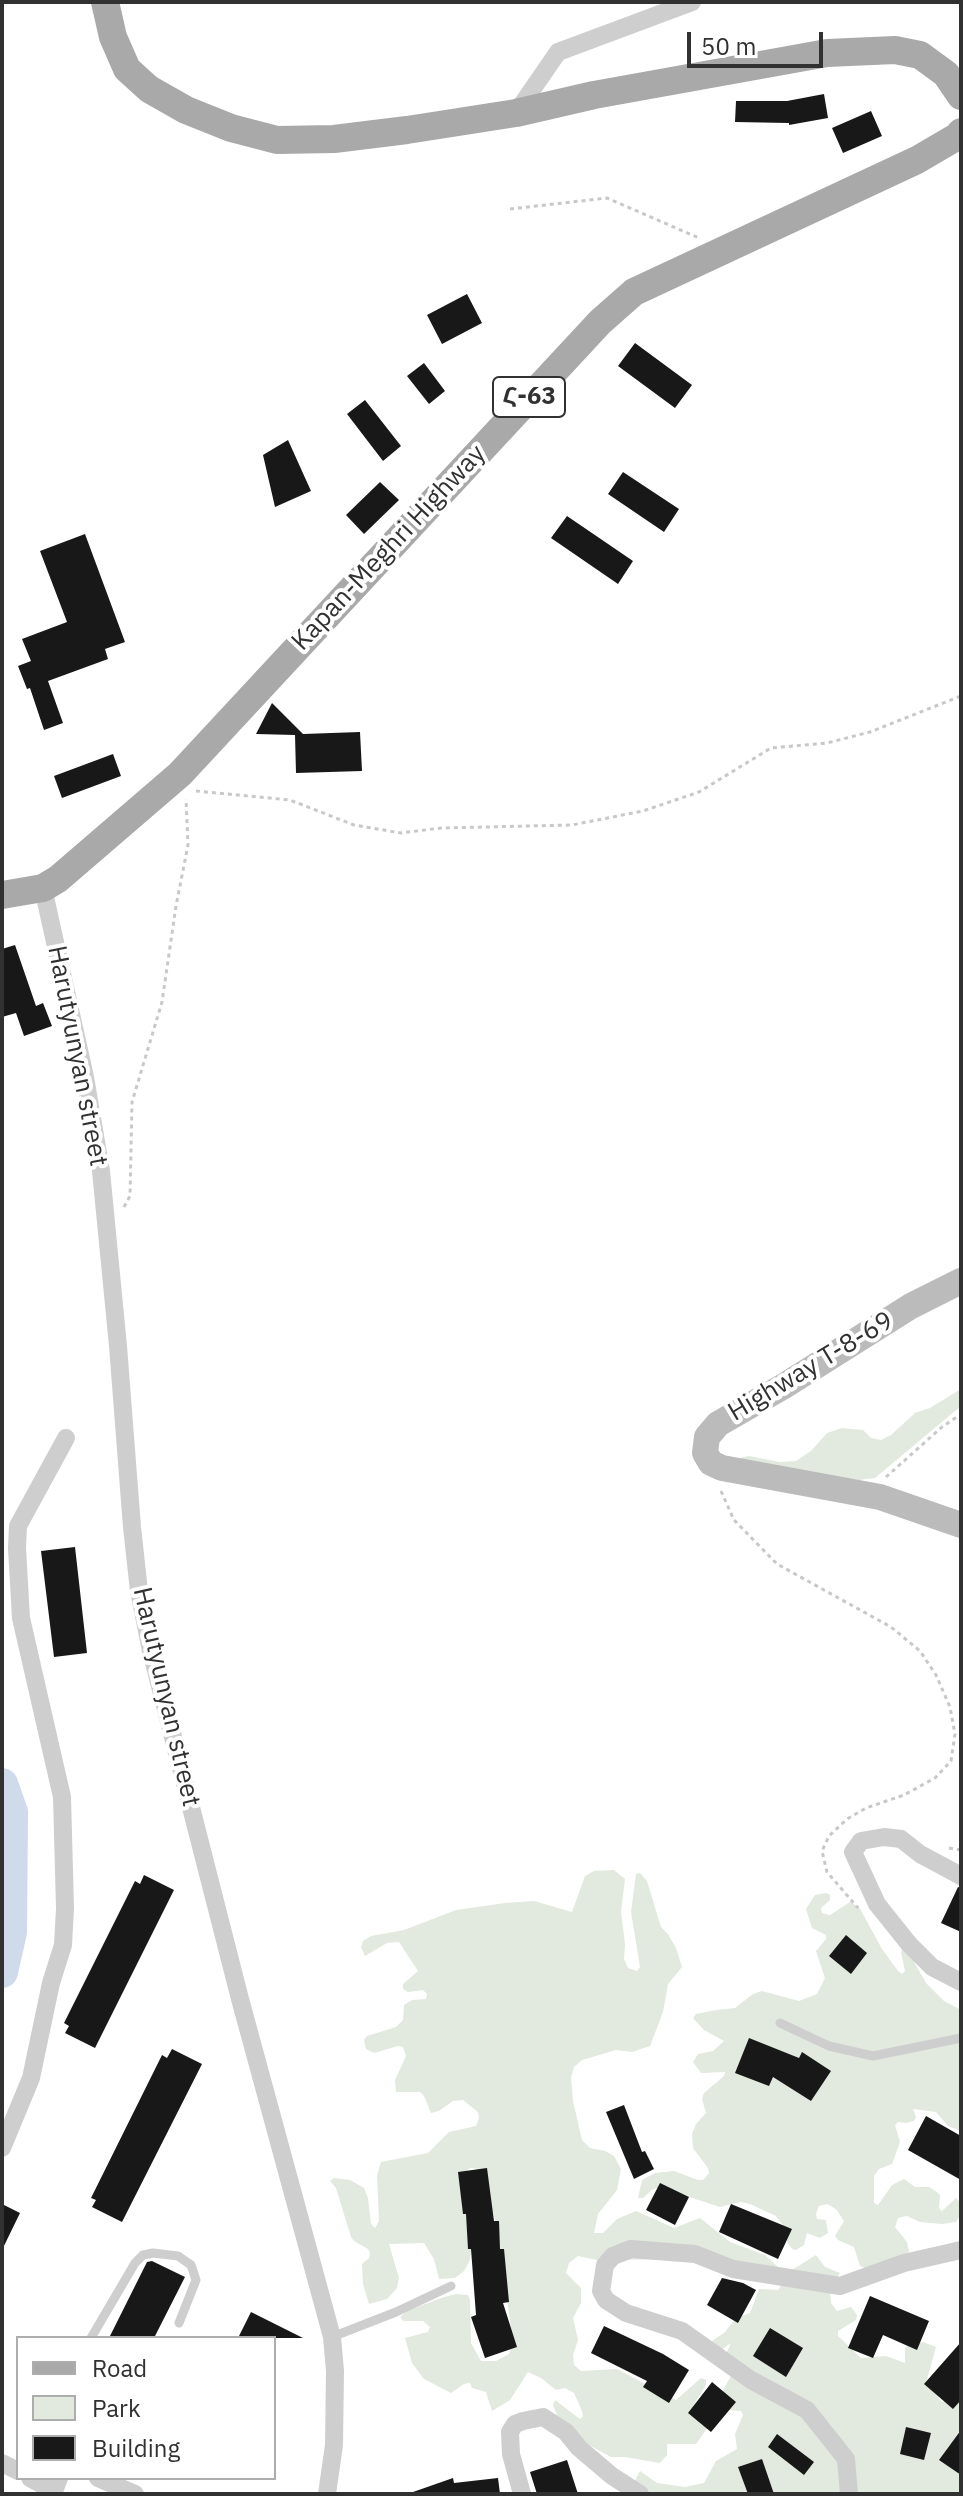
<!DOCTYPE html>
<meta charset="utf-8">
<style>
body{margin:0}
#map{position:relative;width:963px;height:2496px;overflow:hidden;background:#fff;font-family:"IBM Plex Sans",sans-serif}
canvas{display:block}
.frame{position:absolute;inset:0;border:4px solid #313131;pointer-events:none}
.legend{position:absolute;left:16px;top:2336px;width:260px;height:144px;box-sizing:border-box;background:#fff;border:2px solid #adadad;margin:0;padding:10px 14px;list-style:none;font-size:24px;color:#313131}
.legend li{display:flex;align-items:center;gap:16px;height:40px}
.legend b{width:40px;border:2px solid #adadad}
.scale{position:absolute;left:687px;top:32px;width:136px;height:36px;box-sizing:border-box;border:4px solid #313131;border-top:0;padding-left:10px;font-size:24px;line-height:28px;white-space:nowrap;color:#313131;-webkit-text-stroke:6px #fff;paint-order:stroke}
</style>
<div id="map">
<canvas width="963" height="2496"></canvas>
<div class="frame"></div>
<ul class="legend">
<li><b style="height:10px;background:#a9a9a9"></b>Road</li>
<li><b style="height:22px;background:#e2e9de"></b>Park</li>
<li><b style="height:22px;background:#181818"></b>Building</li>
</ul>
<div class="scale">50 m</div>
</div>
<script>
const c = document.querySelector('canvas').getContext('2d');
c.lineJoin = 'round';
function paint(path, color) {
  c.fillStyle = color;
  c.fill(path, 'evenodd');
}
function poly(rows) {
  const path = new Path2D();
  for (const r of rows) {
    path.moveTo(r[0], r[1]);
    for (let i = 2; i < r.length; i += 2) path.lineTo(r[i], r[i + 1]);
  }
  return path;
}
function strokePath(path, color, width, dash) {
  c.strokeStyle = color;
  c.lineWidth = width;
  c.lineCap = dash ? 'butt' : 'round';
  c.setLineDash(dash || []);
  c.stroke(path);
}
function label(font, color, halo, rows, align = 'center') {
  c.font = font + ' "IBM Plex Sans","Noto Sans Armenian",sans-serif';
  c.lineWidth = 8;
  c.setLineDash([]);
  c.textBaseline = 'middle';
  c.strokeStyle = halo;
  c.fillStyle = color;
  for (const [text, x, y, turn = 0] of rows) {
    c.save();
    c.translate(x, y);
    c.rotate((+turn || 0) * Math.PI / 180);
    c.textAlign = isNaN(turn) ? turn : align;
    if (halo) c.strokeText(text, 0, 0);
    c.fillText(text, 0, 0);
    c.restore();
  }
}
paint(poly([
 [961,1389,961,1406,875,1478,859,1480,737,1463,739,1458,749,1456,780,1462,796,1461,811,1451,827,1433,842,1428,863,1430,871,1438,881,1440,891,1435,915,1413,930,1408],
 [614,1870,625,1879,621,1912,625,1944,624,1959,628,1968,637,1971,640,1967,631,1912,636,1874,640,1873,647,1881,661,1927,668,1934,676,1948,682,1967,668,1984,663,2012,650,2046,632,2052,616,2050,582,2060,574,2067,571,2078,573,2101,582,2140,590,2148,605,2151,614,2156,621,2169,617,2190,598,2214,594,2233,603,2233,617,2219,636,2211,674,2228,700,2218,730,2242,765,2255,780,2269,682,2259,597,2260,578,2256,569,2263,566,2273,581,2288,581,2303,573,2318,578,2340,573,2355,574,2365,581,2371,617,2369,676,2400,701,2378,706,2380,706,2385,693,2406,693,2412,722,2392,732,2374,726,2354,731,2343,721,2350,712,2341,724,2333,736,2318,750,2313,759,2289,778,2290,792,2270,816,2255,825,2267,840,2273,830,2292,831,2303,837,2311,851,2307,857,2315,856,2320,838,2331,838,2336,861,2358,886,2356,905,2363,905,2348,909,2344,923,2342,936,2347,926,2383,942,2402,961,2399,961,2494,633,2494,631,2488,640,2471,657,2483,685,2487,704,2483,716,2461,737,2449,735,2434,743,2415,741,2411,727,2410,708,2427,696,2444,667,2444,667,2455,660,2463,625,2457,611,2457,580,2440,558,2418,553,2405,555,2400,580,2419,583,2416,582,2411,574,2393,565,2388,556,2390,541,2378,528,2372,510,2400,492,2411,486,2392,472,2388,470,2383,464,2384,451,2393,424,2379,412,2363,405,2338,428,2332,430,2327,423,2321,403,2321,400,2317,407,2311,441,2298,456,2294,468,2295,470,2300,471,2343,481,2361,496,2361,509,2354,511,2349,511,2328,497,2227,481,2169,470,2168,462,2175,474,2235,469,2262,464,2271,455,2278,439,2279,434,2259,424,2243,389,2244,399,2278,397,2288,387,2299,369,2304,363,2284,362,2264,369,2258,370,2253,368,2249,354,2241,351,2237,336,2188,330,2181,334,2178,350,2180,364,2188,368,2198,371,2224,375,2228,379,2221,377,2176,381,2162,428,2153,449,2132,476,2126,479,2118,478,2112,463,2100,453,2101,439,2111,431,2113,424,2096,420,2092,396,2092,395,2080,406,2056,403,2047,398,2046,374,2053,366,2049,364,2040,367,2036,396,2027,403,2020,404,2005,412,2000,426,1999,427,1994,423,1990,408,1992,403,1989,403,1984,418,1971,399,1942,387,1943,365,1956,361,1947,363,1941,371,1936,404,1930,456,1910,505,1903,534,1901,572,1912,585,1876,594,1871],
 [826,1893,830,1895,830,1900,821,1908,822,1913,830,1915,850,1902,859,1907,882,1949,898,1971,902,1974,905,1971,901,1952,903,1948,907,1949,926,1983,944,2001,961,2010,961,2131,948,2126,936,2112,913,2109,916,2117,914,2121,906,2123,898,2122,895,2125,900,2142,892,2164,879,2169,874,2176,874,2203,878,2205,892,2185,904,2179,915,2187,929,2187,937,2192,940,2195,939,2208,942,2211,956,2198,959,2201,961,2214,956,2222,942,2224,920,2222,907,2216,898,2218,895,2227,907,2242,909,2251,904,2263,865,2268,860,2266,854,2247,838,2240,835,2236,844,2221,836,2209,827,2204,819,2206,816,2214,817,2219,826,2220,828,2233,820,2238,807,2233,804,2245,796,2250,792,2249,787,2242,785,2228,776,2216,750,2204,741,2202,720,2207,689,2197,666,2186,653,2189,643,2198,638,2198,642,2180,655,2173,674,2171,698,2180,703,2180,709,2173,708,2168,693,2148,692,2134,696,2124,706,2113,702,2099,704,2093,724,2076,725,2072,701,2073,693,2062,698,2054,713,2051,724,2041,704,2030,693,2018,696,2014,716,2010,735,2008,753,1994,762,1991,799,2001,817,1994,825,1978,816,1951,826,1939,826,1935,812,1928,806,1909,815,1895]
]), '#e2e9de');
strokePath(poly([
 [2,1784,12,1812,11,1932,2,1972]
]), '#cfdbea', 32);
paint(poly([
 [824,94,828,118,789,125,789,123,735,122,736,101,787,101],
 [871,111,882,136,843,153,832,128],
 [467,294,482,323,442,344,427,315],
 [635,343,692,385,675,408,618,366],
 [424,363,445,391,429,404,407,376],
 [365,400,401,446,383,461,347,414],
 [288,440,311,491,275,507,263,455],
 [623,472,679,509,664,532,608,494],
 [380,482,399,500,364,534,346,515],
 [567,516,633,561,618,584,551,538],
 [85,534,125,642,105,649,108,659,48,681,63,723,44,730,30,688,27,689,18,666,31,661,22,639,67,622,40,551],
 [272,703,303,734,360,732,362,771,296,773,295,735,256,734],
 [113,754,121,776,62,798,54,776],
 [15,945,36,1006,43,1003,52,1026,24,1036,16,1013,2,1017,2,949],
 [75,1547,87,1653,54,1657,41,1551],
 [144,1875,174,1890,95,2048,65,2033,69,2026,64,2023,135,1881,140,1884],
 [958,1887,961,1888,961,1932,941,1923],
 [846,1935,867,1953,851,1974,829,1956],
 [749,2038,799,2058,802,2052,831,2071,811,2101,773,2077,769,2086,735,2073],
 [172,2049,202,2064,122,2222,92,2207,96,2200,91,2198,162,2055,167,2058],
 [624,2105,642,2152,645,2151,654,2169,634,2179,606,2112],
 [926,2116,961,2136,961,2180,908,2150],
 [487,2168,494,2221,499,2221,500,2249,504,2249,509,2302,503,2303,517,2347,485,2358,471,2317,476,2315,471,2249,468,2249,466,2214,463,2214,458,2172],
 [660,2183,689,2197,675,2225,646,2210],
 [2,2204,20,2213,2,2250],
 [731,2204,792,2229,778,2259,719,2232],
 [152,2261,185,2277,154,2338,109,2338,147,2262],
 [722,2278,743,2283,756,2290,738,2323,707,2305],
 [870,2296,929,2321,917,2350,883,2335,873,2358,848,2348],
 [251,2312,303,2338,238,2338],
 [604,2326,663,2354,689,2370,669,2403,643,2387,647,2381,591,2353],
 [770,2328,803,2348,786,2377,753,2356],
 [961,2342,961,2400,953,2409,924,2384],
 [712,2382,736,2402,711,2432,688,2413],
 [906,2427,931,2433,924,2460,900,2454],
 [961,2430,961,2475,939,2460],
 [777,2434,814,2462,804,2475,768,2447],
 [762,2459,774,2494,748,2494,738,2467],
 [567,2460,578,2494,537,2494,530,2472],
 [453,2478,454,2483,498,2478,500,2494,413,2494,413,2492]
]), '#181818');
strokePath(poly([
 [510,209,607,198,699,238],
 [196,791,290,800,354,825,401,833,441,828,572,825,643,811,699,792,771,748,827,743,870,732,961,696],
 [124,1207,130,1196,132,1102,162,1002,176,906,188,845,186,799],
 [886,1477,942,1427,961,1414],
 [721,1491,734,1520,777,1564,891,1627,920,1651,936,1675,950,1707,955,1734,951,1761,935,1778,904,1795,866,1808,847,1819,829,1836,822,1851,827,1872,858,1908],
 [949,1848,961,1850]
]), '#c8c8c8', 3, [4, 4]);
strokePath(poly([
 [780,2023,829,2046,873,2056,961,2038],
 [332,2337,396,2312,451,2286],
 [91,2338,135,2263,143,2255,153,2253,178,2256,191,2265,196,2280,179,2323]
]), '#cecece', 9);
strokePath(poly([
 [516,113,558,52,692,2],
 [43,888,85,1077,101,1171,118,1346,132,1527,139,1591,151,1651,240,1999,332,2337,335,2371,334,2445,327,2494],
 [961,1876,920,1854,901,1839,884,1837,861,1841,853,1852,877,1904,909,1944,932,1967,961,1982],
 [2,2148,31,2078,51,1983,63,1945,65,1908,62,1797,21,1618,17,1548,18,1526,66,1438],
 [2,2463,18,2471],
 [30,2478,54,2491,59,2478],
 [98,2478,135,2494],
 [522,2494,511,2454,510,2432,515,2424,523,2421,543,2417,566,2432,579,2448,612,2476,640,2494],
 [849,2494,846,2459,807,2410,751,2380,682,2331,626,2313,606,2300,601,2291,605,2265,613,2256,631,2249,695,2254,733,2269,840,2286,904,2263,961,2250]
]), '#cecece', 18);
strokePath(poly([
 [961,1281,911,1306,784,1386,718,1424,707,1437,705,1453,711,1463,722,1468,880,1497,961,1525]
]), '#bbb', 26);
strokePath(poly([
 [105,2,113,37,127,69,149,89,186,110,231,128,277,140,334,139,407,130,516,113,594,95,827,53,895,50,920,55,946,74,961,96],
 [2,895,43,888,58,879,180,774,600,322,634,292,917,160,958,136,961,132]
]), '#a9a9a9', 28);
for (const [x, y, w] of [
 [529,397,72]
]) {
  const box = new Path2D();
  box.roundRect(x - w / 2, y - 20, w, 40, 6);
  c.fillStyle = '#fff';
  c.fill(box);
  strokePath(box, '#313131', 2);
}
label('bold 24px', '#313131', null, [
 ["Հ-63",529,397]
]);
label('26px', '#313131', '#fff', [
 ["Kapan-Meghri Highway",389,548,-47],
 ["Harutyunyan street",77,1056,79],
 ["Highway T-8-69",811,1367,-31],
 ["Harutyunyan street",166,1697,77]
]);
</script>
